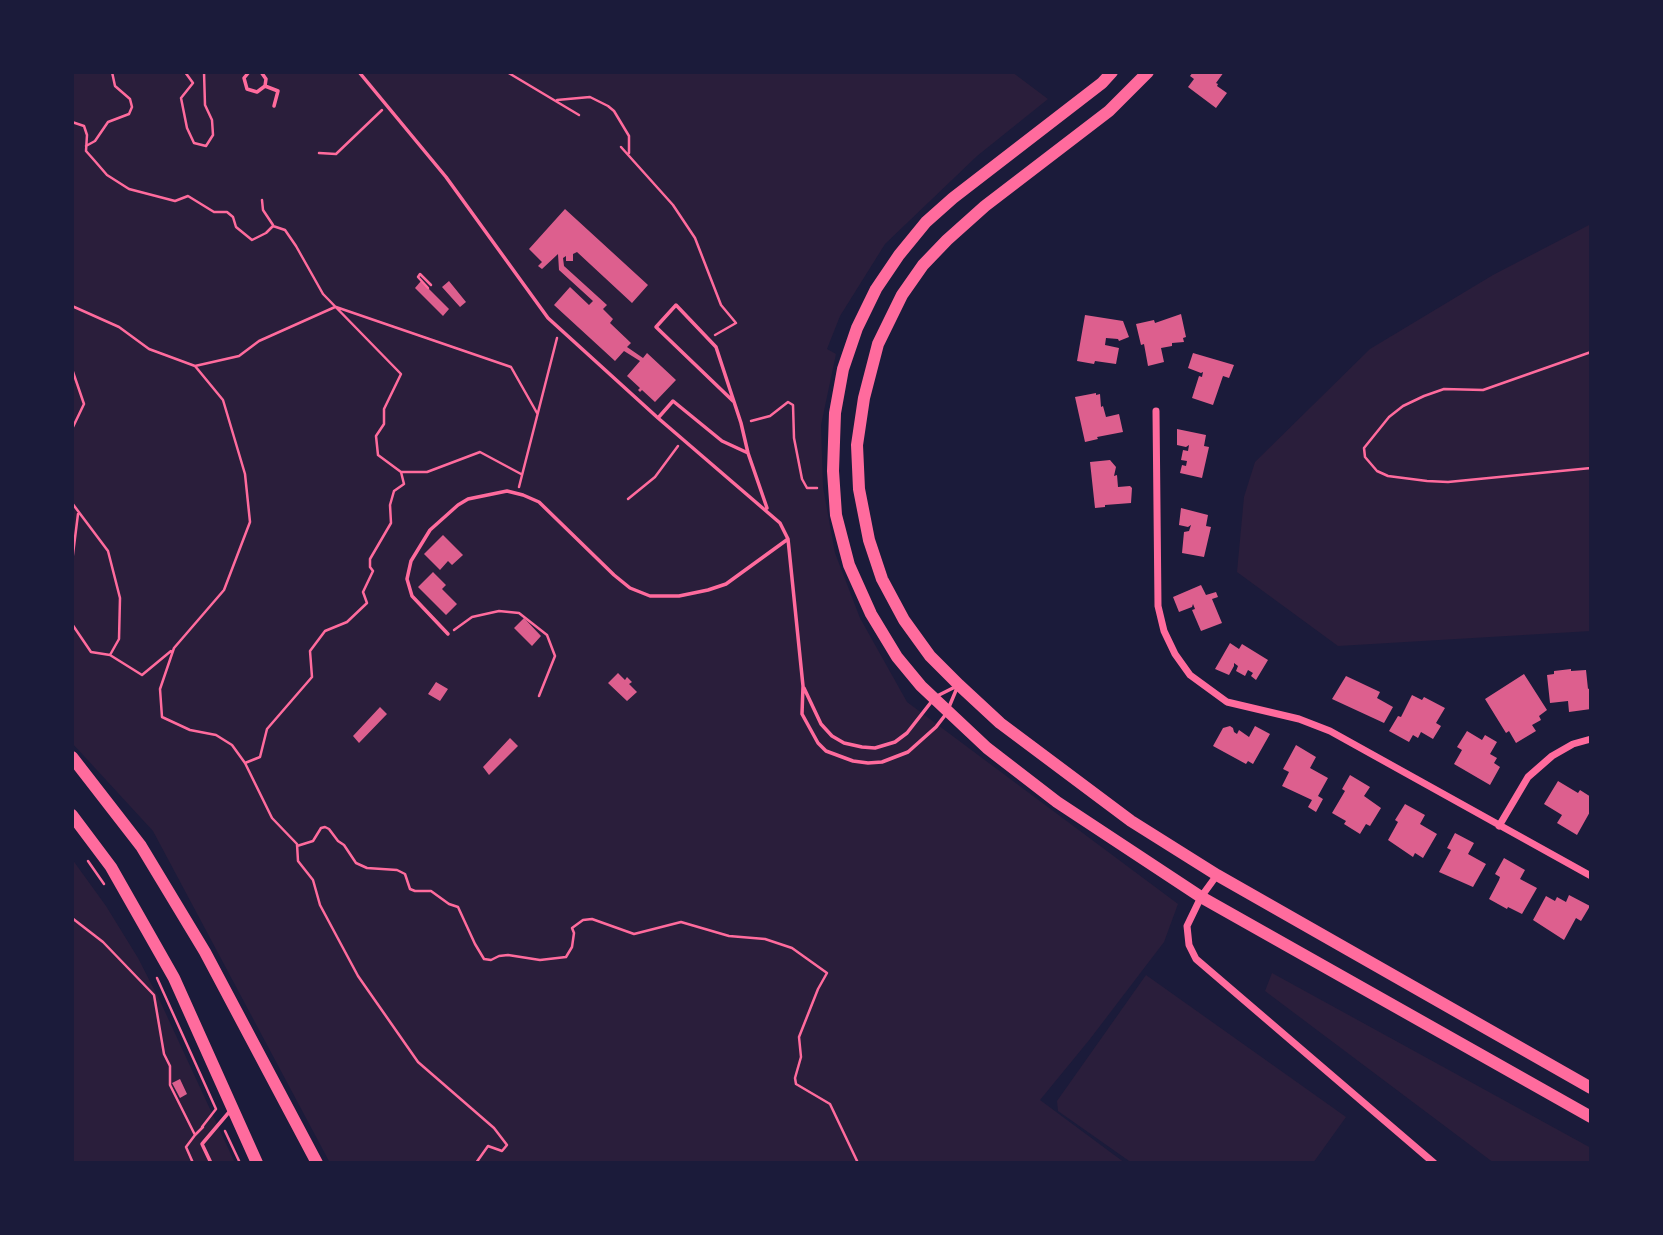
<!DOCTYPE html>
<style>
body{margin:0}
#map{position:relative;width:1663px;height:1235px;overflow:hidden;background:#1b1b3a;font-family:Arial,sans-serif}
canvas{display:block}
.frame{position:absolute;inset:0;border:74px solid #1b1b3a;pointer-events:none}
</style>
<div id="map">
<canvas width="1663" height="1235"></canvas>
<div class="frame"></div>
</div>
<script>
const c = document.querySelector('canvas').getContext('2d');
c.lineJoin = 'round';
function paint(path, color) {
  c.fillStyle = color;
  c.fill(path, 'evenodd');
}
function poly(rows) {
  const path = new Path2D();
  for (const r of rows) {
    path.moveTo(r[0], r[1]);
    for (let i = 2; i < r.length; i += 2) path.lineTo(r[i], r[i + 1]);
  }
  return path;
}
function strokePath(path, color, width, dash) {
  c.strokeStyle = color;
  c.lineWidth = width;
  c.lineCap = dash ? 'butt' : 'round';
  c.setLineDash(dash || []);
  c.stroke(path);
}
paint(poly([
 [72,72,1012,72,1048,99,977,156,885,244,840,316,827,349,836,354,821,425,823,487,835,553,860,618,907,702,1178,904,1164,942,1090,1039,1040,1100,1125,1163,330,1163,153,831,72,743],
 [1591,224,1591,631,1338,646,1237,572,1244,497,1255,462,1370,349,1493,275],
 [72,859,106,906,138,958,160,1001,235,1163,72,1163],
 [1272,973,1591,1148,1591,1163,1494,1163,1265,991],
 [1146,975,1346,1117,1313,1163,1132,1163,1058,1111,1057,1101]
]), '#2a1e3b');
paint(poly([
 [1193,72,1224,72,1216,83,1218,84,1217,86,1227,93,1216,108,1188,87,1194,79,1190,76],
 [565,209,648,285,632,303,577,252,573,254,573,261,566,261,566,256,563,258,564,266,607,305,603,309,613,319,610,323,631,343,627,347,643,358,647,353,676,380,655,402,642,390,640,392,638,390,640,388,627,376,640,361,624,351,615,361,554,305,570,287,589,305,593,301,559,270,558,254,542,269,538,266,542,262,529,249],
 [421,281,449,309,443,316,415,288],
 [449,281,466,302,460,307,442,287],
 [1181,314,1186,337,1183,338,1184,342,1172,343,1172,346,1161,348,1164,362,1148,366,1144,344,1141,345,1136,324,1154,320,1155,323],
 [1085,315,1123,321,1129,337,1119,341,1118,339,1106,338,1105,345,1119,348,1116,364,1095,361,1094,364,1077,361],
 [1193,353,1234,365,1229,378,1223,376,1213,405,1192,398,1199,376,1202,377,1203,372,1201,373,1188,368],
 [1096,393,1096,395,1100,394,1101,407,1103,406,1106,417,1119,414,1123,432,1097,437,1098,439,1085,442,1075,397],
 [1177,429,1206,435,1204,446,1209,447,1202,478,1180,473,1182,465,1186,466,1187,461,1181,460,1183,450,1188,451,1189,445,1186,447,1177,445],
 [1110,460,1116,467,1114,476,1117,475,1118,487,1130,486,1132,488,1131,503,1105,505,1105,507,1095,508,1090,462],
 [1181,508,1208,515,1206,526,1211,527,1204,557,1182,553,1184,532,1189,531,1191,525,1188,527,1179,525],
 [443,535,463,555,452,565,448,561,440,570,424,554],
 [433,572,446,585,442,589,457,604,446,615,418,587],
 [1201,585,1206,595,1216,592,1218,597,1212,599,1222,623,1201,631,1192,610,1195,609,1193,604,1192,607,1179,612,1173,597],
 [524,618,541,636,532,646,514,628],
 [1230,643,1239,649,1242,644,1268,660,1256,680,1251,676,1253,673,1248,670,1245,676,1236,671,1238,666,1234,663,1234,666,1229,675,1215,669],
 [1571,669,1571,671,1586,670,1588,689,1590,688,1591,709,1569,712,1568,701,1550,703,1547,675,1554,674,1554,671],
 [618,673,625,680,627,677,632,682,629,684,637,692,627,701,608,683],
 [1524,674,1547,710,1539,716,1541,720,1532,725,1536,731,1516,743,1509,731,1506,733,1485,699],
 [1346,676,1380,692,1377,698,1393,707,1384,723,1332,699],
 [436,682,448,689,440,701,428,694],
 [1412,695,1422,700,1424,697,1445,708,1436,723,1441,726,1433,739,1421,732,1418,738,1413,735,1409,742,1389,731,1398,716,1401,717],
 [380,707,387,714,359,743,353,736],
 [1230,726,1233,728,1234,732,1237,734,1239,730,1249,737,1255,726,1270,734,1253,764,1248,761,1246,764,1213,746,1223,728],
 [1467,731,1482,740,1485,735,1497,742,1490,754,1497,758,1494,763,1500,767,1490,785,1454,764,1462,750,1457,747],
 [510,738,518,746,489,775,483,767],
 [1296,745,1316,757,1310,768,1328,778,1318,796,1323,799,1316,812,1308,807,1312,800,1282,786,1289,772,1283,769],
 [1350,775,1370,787,1364,796,1381,808,1370,826,1366,824,1360,834,1344,824,1346,821,1332,813,1345,791,1342,789],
 [1558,781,1578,793,1580,790,1591,797,1591,810,1577,835,1557,823,1562,815,1544,804],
 [1405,804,1425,815,1420,824,1437,834,1423,858,1415,853,1413,857,1388,840,1398,822,1395,820],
 [1455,833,1474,843,1468,854,1486,864,1473,887,1439,872,1451,850,1447,848],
 [1504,858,1525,870,1520,879,1537,888,1522,914,1508,907,1507,909,1489,899,1499,880,1500,877,1495,874],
 [1569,895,1590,906,1581,921,1576,918,1564,940,1533,920,1546,896,1555,901,1557,897,1566,902],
 [180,1079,187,1094,180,1098,172,1083]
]), '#dd5f8e');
strokePath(poly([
 [185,72,193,83,181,98,187,128,194,143,206,146,213,135,212,120,205,105,204,72],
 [507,72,579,115],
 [557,100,590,97,608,106,614,111,629,136,629,153],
 [72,122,84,126,87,135,86,151,94,160,107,175,129,189,175,201,188,196,214,212,227,212,233,217,236,227,252,240,266,233,273,226,285,230,296,246,323,294,401,374,384,409,384,424,376,436,378,455,401,472,404,484,394,491,390,505,391,523,370,559,370,567,373,571,363,592,367,603,347,622,325,631,310,651,312,677,267,729,260,757,245,763],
 [86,146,95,141,108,122,129,114,132,107,130,99,115,86,112,72],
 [621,147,673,205,695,238,721,305,736,323,715,335],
 [319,153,336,154,382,110],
 [262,200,263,210,273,225],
 [428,288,418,277,420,274,431,285],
 [72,306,119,327,149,349,195,366,223,400,245,474,250,522,224,590,174,648,160,689,162,717,190,730,216,735,232,745,245,763,272,818,297,844,298,861,313,880,320,905,358,976,418,1062,494,1128,507,1145,502,1151,488,1146,476,1163],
 [336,307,511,367,537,413],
 [1591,352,1483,390,1444,389,1424,396,1403,406,1389,417,1364,448,1365,457,1377,471,1388,476,1427,481,1448,482,1591,468],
 [195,366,239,356,259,341,335,307],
 [72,369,84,404,72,429],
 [751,421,770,416,788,402,793,405,794,438,802,479,807,488,817,488],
 [401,472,427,472,480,452,521,474],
 [519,487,557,338],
 [628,499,655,477,678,446],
 [72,503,108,551,120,598,119,639,110,655,91,652,72,624],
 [72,562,78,514],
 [454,630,472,617,499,611,519,613,547,635,555,656,539,696],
 [110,655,142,675,171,651],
 [297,846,313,841,321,828,325,827,329,829,338,841,344,845,356,863,367,868,397,870,405,874,410,889,415,891,431,891,449,904,458,907,475,944,484,959,491,960,499,956,508,955,540,960,566,957,572,947,574,933,572,928,583,920,592,919,634,934,681,922,729,936,765,939,792,948,827,973,818,989,799,1037,801,1057,795,1078,796,1084,830,1104,858,1163],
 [88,861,104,884],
 [72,918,103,942,154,995,164,1054,170,1066,170,1085,195,1135,203,1127],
 [157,978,216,1109,202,1127],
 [225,1131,240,1163],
 [193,1163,186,1147,195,1135]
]), '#ff6b9d', 2.5);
strokePath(poly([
 [249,72,244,78,247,89,257,92,265,86],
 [261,72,266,79,265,86],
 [359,72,446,177,548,318,658,418,780,523,788,539,803,686,802,714,818,743,826,751,853,761,868,763,882,762,908,752,936,727,946,714],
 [265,86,278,91,274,106],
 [733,401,656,327,676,305,716,347,741,423,748,453],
 [658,418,673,401,722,441,748,453,767,508],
 [448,634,412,596,407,579,411,561,430,530,458,505,468,499,507,491,523,495,539,502,614,575,630,588,650,596,679,596,708,590,726,584,788,539],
 [804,688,821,724,832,736,844,743,862,747,875,748,895,742,907,733,932,701],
 [937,696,955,687],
 [949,707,957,688],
 [211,1163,202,1144,230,1111]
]), '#ff6b9d', 3.5);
strokePath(poly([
 [1156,411,1158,606,1164,631,1175,654,1190,675,1227,702,1299,719,1330,731,1591,876],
 [1499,826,1528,777,1552,756,1573,744,1591,739],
 [1217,875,1201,897,1187,926,1189,945,1196,959,1434,1163]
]), '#ff6b9d', 7);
strokePath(poly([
 [1112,72,1102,83,953,198,926,222,899,255,876,289,857,328,843,369,835,413,833,471,836,515,849,565,871,614,897,657,921,686,987,748,1057,802,1201,897,1591,1117],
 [1148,72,1109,111,985,206,947,240,923,265,902,295,878,344,864,398,857,445,859,489,869,540,882,579,904,620,930,656,959,685,1000,723,1131,821,1217,875,1591,1088],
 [72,757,141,846,205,952,317,1163],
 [72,815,111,867,174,978,257,1163]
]), '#ff6b9d', 12);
</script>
